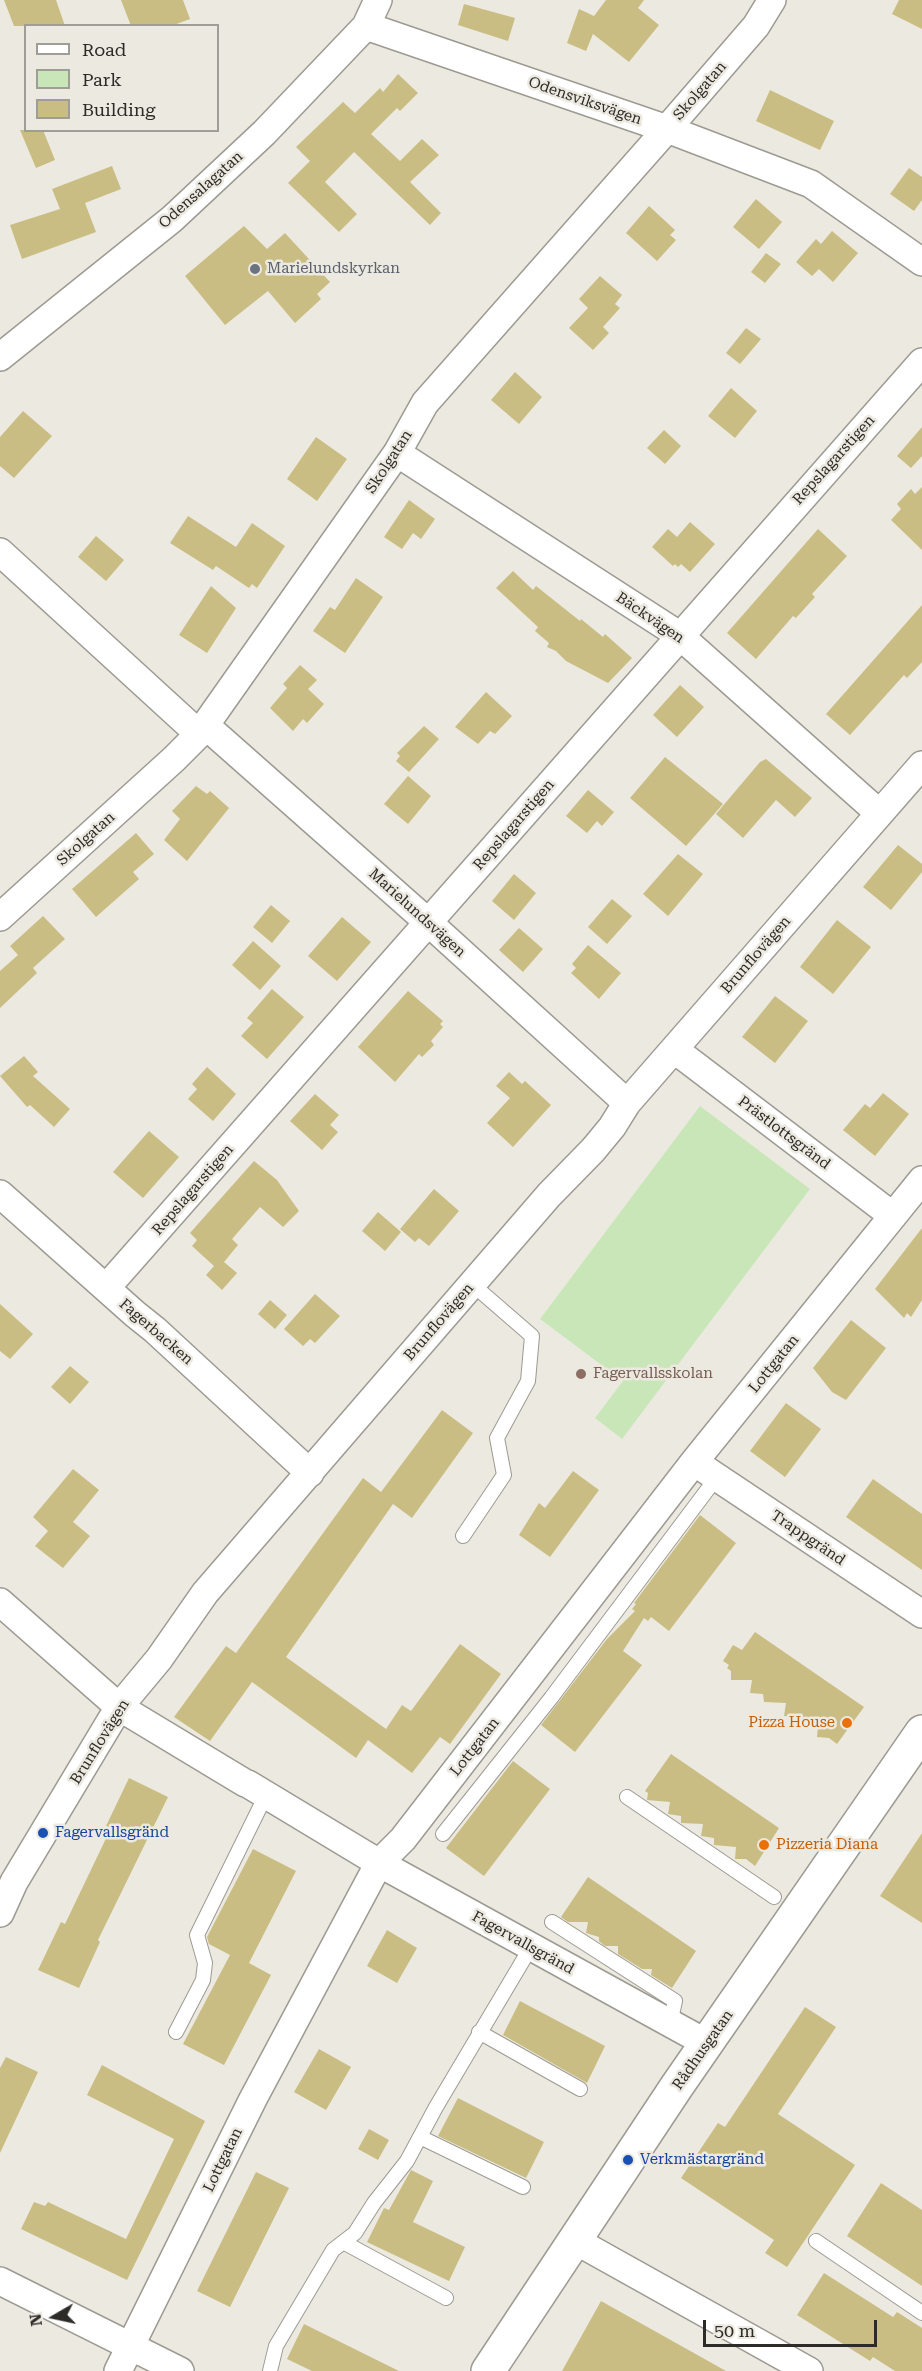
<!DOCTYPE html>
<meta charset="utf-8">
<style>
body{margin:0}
#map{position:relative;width:922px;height:2371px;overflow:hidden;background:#eceae0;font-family:"Roboto Serif",serif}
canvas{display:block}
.legend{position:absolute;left:24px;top:24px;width:195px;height:108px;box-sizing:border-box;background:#eceae0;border:2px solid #9f9e96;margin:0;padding:8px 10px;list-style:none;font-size:18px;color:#2c2b28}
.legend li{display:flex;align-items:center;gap:12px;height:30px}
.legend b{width:30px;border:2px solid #9f9e96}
.north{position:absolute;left:24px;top:2287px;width:60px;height:60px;-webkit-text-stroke:4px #eceae0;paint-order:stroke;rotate:261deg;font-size:16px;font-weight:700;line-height:24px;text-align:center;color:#2c2b28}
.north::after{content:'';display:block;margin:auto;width:21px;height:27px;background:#2c2b28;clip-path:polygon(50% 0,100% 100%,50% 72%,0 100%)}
.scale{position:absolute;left:703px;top:2320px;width:174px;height:27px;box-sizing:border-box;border:3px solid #2c2b28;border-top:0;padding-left:8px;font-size:18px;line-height:21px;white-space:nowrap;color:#2c2b28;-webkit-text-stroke:4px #eceae0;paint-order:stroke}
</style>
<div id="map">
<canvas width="922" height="2371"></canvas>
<ul class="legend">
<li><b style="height:8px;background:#fff"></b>Road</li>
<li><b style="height:16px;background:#c9e6b9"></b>Park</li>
<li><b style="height:16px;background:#c9bd83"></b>Building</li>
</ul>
<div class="north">N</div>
<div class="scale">50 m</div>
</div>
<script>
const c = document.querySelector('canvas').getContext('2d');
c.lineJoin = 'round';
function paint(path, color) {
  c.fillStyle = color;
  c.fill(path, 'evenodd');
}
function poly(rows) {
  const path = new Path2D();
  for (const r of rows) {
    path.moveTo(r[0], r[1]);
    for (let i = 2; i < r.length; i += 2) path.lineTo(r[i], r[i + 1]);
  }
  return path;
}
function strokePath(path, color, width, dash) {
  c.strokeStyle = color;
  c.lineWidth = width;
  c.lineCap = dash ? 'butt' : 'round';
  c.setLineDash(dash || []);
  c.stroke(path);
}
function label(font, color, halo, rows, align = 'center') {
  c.font = font + ' "Roboto Serif",serif';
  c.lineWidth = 5;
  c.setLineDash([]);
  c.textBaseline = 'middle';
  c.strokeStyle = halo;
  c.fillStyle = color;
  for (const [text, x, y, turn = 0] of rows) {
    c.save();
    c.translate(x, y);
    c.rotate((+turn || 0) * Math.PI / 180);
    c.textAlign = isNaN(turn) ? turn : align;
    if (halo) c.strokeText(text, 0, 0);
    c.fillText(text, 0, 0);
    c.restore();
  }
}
paint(poly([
 [700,1106,810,1189,622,1439,595,1418,623,1381,540,1319]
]), '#c9e6b9');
paint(poly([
 [4,0,56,0,65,26,14,26],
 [121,0,183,0,190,19,171,26,131,26],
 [606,0,644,0,638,8,659,25,629,62,593,34,586,51,567,43,579,9,594,16],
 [899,0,922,0,922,29,892,14],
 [464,4,515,18,508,41,458,25],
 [398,74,418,93,400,111,397,108,371,134,400,161,422,139,439,155,410,182,441,213,430,225,354,152,325,182,357,214,339,232,288,183,310,161,296,147,343,102,355,113,380,88,383,92],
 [770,90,834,121,820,150,756,121],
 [20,130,43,130,55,160,36,168],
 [112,166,121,189,85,203,96,232,22,259,10,225,60,209,52,189],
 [909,168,922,177,922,200,914,211,890,194],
 [756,199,782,222,759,249,733,227],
 [649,206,675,230,670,235,676,240,657,261,626,233],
 [244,226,267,249,285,233,330,282,317,294,321,299,295,323,268,291,225,325,185,276],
 [832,231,858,253,833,282,819,269,812,276,796,262,816,239,821,244],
 [766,253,781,264,765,283,751,272],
 [600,276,622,295,615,304,620,308,603,327,609,333,593,350,569,328,588,308,579,299],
 [746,328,761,339,740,364,726,353],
 [515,372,542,397,519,424,491,400],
 [731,388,757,411,735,438,708,416],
 [23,411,52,436,14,478,0,466,0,437],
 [922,427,922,456,911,468,897,456],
 [664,430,681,446,665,464,647,448],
 [316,437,347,459,317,501,287,479],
 [922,487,922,550,891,520,901,509,897,504,911,489,915,494],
 [409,500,435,519,421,539,413,533,402,549,384,537],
 [188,516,236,547,252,523,285,546,257,588,252,584,249,588,216,566,213,570,170,543],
 [690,522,715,544,690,572,681,564,678,567,675,564,673,566,652,547,668,529,677,537],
 [818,529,847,556,812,594,815,597,796,618,793,616,756,659,727,633],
 [96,536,124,560,106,581,78,557],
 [513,571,533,590,536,586,580,621,581,619,603,637,605,634,632,658,608,683,566,661,556,651,547,647,549,643,535,631,538,627,496,588],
 [356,578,383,597,345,653,313,631,330,607,335,610],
 [211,586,236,608,207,653,179,635],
 [922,605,922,662,907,678,904,675,850,735,826,714],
 [300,665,317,680,308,689,324,704,307,723,303,719,293,731,270,708,287,688,283,684],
 [680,685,704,707,677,737,653,715],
 [486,692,512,716,495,734,490,731,478,744,455,727],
 [424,726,439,739,409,772,396,761,400,756,397,753],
 [665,757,723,804,686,846,630,798],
 [766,759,812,798,795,817,776,800,743,838,716,814,760,762],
 [408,776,431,796,408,824,384,804],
 [196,786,207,794,210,791,229,808,187,861,164,840,180,819,172,811],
 [588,790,614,812,602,826,597,821,587,833,566,816],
 [136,833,154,854,133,872,139,879,96,917,72,889],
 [898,845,922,864,922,872,891,910,863,887],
 [678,854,703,874,668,916,643,894],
 [514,874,536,893,514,920,492,901],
 [612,899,632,916,607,944,588,927],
 [271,905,290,921,272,943,253,927],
 [43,916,65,939,33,968,37,973,0,1008,0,971,18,955,10,946],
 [342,917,371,942,337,981,308,956],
 [837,920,871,947,833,994,800,967],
 [519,928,543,949,523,972,499,950],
 [253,941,281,966,260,990,232,965],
 [588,945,621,973,599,999,571,973,576,968,572,964],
 [272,989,304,1017,267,1059,241,1036,253,1023,247,1018],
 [408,991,443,1021,440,1024,443,1027,431,1041,434,1045,422,1057,419,1054,395,1082,358,1047],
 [775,996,808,1021,775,1063,742,1037],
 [24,1056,38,1072,33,1076,70,1109,54,1127,30,1105,27,1107,0,1076],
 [207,1067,236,1094,213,1121,188,1099,197,1089,192,1084],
 [509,1072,522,1084,525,1081,551,1105,513,1147,487,1123,510,1098,496,1086],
 [883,1093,909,1114,875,1156,843,1130,865,1104,870,1108],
 [315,1094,339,1115,330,1125,338,1132,322,1150,290,1121],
 [149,1131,179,1157,143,1198,113,1172],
 [254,1161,277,1180,299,1211,283,1227,260,1207,232,1239,238,1245,224,1262,237,1273,222,1290,206,1275,214,1266,192,1246,197,1240,190,1233],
 [434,1189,459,1211,429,1246,419,1238,415,1242,400,1229],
 [378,1212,401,1232,385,1251,362,1231],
 [922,1228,922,1300,911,1317,907,1313,904,1318,875,1289],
 [315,1294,340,1316,315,1343,310,1339,303,1346,284,1329],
 [270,1300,287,1315,275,1329,258,1314],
 [0,1304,33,1334,10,1359,0,1351],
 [851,1320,886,1348,846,1400,832,1392,813,1368],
 [70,1366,89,1382,70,1404,51,1387],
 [786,1403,821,1429,785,1477,750,1451],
 [442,1410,473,1433,412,1518,393,1504,286,1657,386,1729,402,1705,411,1711,460,1644,501,1674,450,1744,440,1737,412,1773,368,1740,356,1758,252,1682,210,1741,174,1717,226,1646,236,1653,363,1478,381,1492],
 [73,1469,99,1490,73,1522,90,1536,63,1568,35,1546,48,1531,33,1517],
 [573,1471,599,1490,550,1557,519,1535,539,1503,545,1508],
 [873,1479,922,1514,922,1570,846,1517],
 [700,1515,736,1543,669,1631,651,1617,648,1621,644,1618,623,1651,642,1665,575,1752,541,1725,607,1639,635,1611,632,1609,636,1604,634,1603],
 [755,1632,864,1707,837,1744,829,1738,817,1737,818,1726,797,1724,797,1717,784,1716,786,1703,764,1702,763,1694,750,1693,752,1680,731,1680,731,1671,727,1668,729,1665,723,1661,733,1645,742,1650],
 [671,1754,779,1828,755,1866,746,1859,735,1859,736,1847,714,1845,714,1838,701,1836,703,1824,681,1823,681,1816,668,1814,670,1802,647,1800,648,1793,645,1791],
 [513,1761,550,1789,484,1876,446,1848],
 [129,1778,168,1797,98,1940,100,1942,79,1988,38,1970,61,1922,65,1924,111,1828,106,1826],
 [922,1833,922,1923,880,1896],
 [253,1849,296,1871,249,1963,271,1975,224,2065,183,2044,230,1955,209,1944,207,1937],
 [588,1877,696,1951,672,1988,651,1975,652,1969,642,1969,618,1954,618,1946,605,1946,599,1941,599,1937,586,1933,588,1922,568,1922,561,1917],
 [387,1930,417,1948,397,1983,367,1966],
 [520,2001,605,2046,587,2083,503,2035],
 [805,2007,836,2027,778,2114,855,2165,787,2267,765,2253,774,2240,681,2178,718,2123,725,2127],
 [319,2049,351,2067,326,2110,294,2092],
 [6,2057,38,2072,0,2153,0,2068],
 [102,2065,205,2121,127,2280,21,2229,34,2202,45,2206,48,2202,126,2239,174,2139,87,2095],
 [458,2098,544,2142,526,2178,438,2136],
 [369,2129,389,2140,378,2160,358,2149],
 [411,2170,433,2181,413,2222,465,2247,449,2281,367,2242,384,2208,389,2210],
 [256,2172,289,2188,230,2307,197,2291],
 [881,2183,922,2210,922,2286,847,2236],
 [824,2273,893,2317,897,2312,922,2328,922,2371,895,2371,873,2357,870,2361,797,2315],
 [601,2301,726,2371,562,2371],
 [304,2324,399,2371,312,2371,287,2359]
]), '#c9bd83');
const service = poly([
 [463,1536,504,1475,497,1438,528,1381,532,1336,472,1284],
 [627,1797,774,1897],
 [443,1834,551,1698,717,1477],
 [552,1922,675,2001,670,2024],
 [176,2032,203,1980,205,1963,197,1935,266,1795],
 [479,2032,580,2089],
 [420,2137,523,2187],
 [816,2241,922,2313],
 [345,2243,446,2298],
 [270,2371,276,2346,333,2250,355,2233,374,2203,407,2161,436,2107,531,1947]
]);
const minor = poly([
 [366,26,667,129,811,184,922,262],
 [0,357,172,219,264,133,366,26,378,0],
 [397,453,679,635,879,813],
 [0,552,199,734],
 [205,725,429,923,627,1103],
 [0,917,174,759,199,734,397,453,425,403,667,129,756,26,772,0],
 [675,1050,893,1216],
 [0,1194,135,1314,155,1330,310,1473],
 [106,1288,922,362],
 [694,1462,922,1614],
 [0,1602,119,1707,245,1783],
 [248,1784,379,1863,708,2044],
 [0,1913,14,1882,119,1707,159,1659,205,1593,549,1195,593,1150,612,1127,627,1103,922,765],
 [576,2241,809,2371],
 [0,2281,180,2371],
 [118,2371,253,2099,379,1863,403,1839,694,1462,922,1180]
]);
const secondary = poly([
 [488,2371,677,2086,922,1732]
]);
strokePath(service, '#9c9a91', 16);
strokePath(minor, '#9c9a91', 30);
strokePath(secondary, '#9c9a91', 36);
strokePath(service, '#fff', 14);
strokePath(minor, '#fff', 27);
strokePath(secondary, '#fff', 33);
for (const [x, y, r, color] of [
 [255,269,6,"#6b7280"],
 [581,1374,6,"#8d6e63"],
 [847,1723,6,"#e8710a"],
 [43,1833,6,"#1a4fb4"],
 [764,1845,6,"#e8710a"],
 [628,2160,6,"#1a4fb4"]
]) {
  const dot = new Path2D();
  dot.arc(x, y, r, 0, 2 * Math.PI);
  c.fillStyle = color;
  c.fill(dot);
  strokePath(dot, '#eceae0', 2);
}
label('15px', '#2c2b28', '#eceae0', [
 ["Skolgatan",700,91,-49],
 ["Odensviksvägen",585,101,19],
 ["Odensalagatan",201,190,-42],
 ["Repslagarstigen",834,460,-48],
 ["Skolgatan",389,462,-57],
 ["Bäckvägen",650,618,34],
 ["Repslagarstigen",514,825,-49],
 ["Skolgatan",86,839,-42],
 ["Marielundsvägen",417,913,42],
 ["Brunflovägen",756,955,-49],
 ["Prästlottsgränd",784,1133,37],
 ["Repslagarstigen",193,1190,-49],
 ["Brunflovägen",439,1322,-49],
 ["Fagerbacken",156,1332,41],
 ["Lottgatan",774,1364,-51],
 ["Trappgränd",808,1538,34],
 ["Brunflovägen",100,1742,-58],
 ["Lottgatan",475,1747,-52],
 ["Fagervallsgränd",523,1943,29],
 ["Rådhusgatan",703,2050,-55],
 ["Lottgatan",223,2160,-64]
]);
label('15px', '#5b616d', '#eceae0', [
 ["Marielundskyrkan",267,269]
], 'left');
label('15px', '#785e54', '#eceae0', [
 ["Fagervallsskolan",593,1374]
], 'left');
label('15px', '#c56008', '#eceae0', [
 ["Pizza House",835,1723],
 ["Pizzeria Diana",776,1845,"left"]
], 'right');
label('15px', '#164399', '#eceae0', [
 ["Fagervallsgränd",55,1833],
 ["Verkmästargränd",640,2160]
], 'left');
</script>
